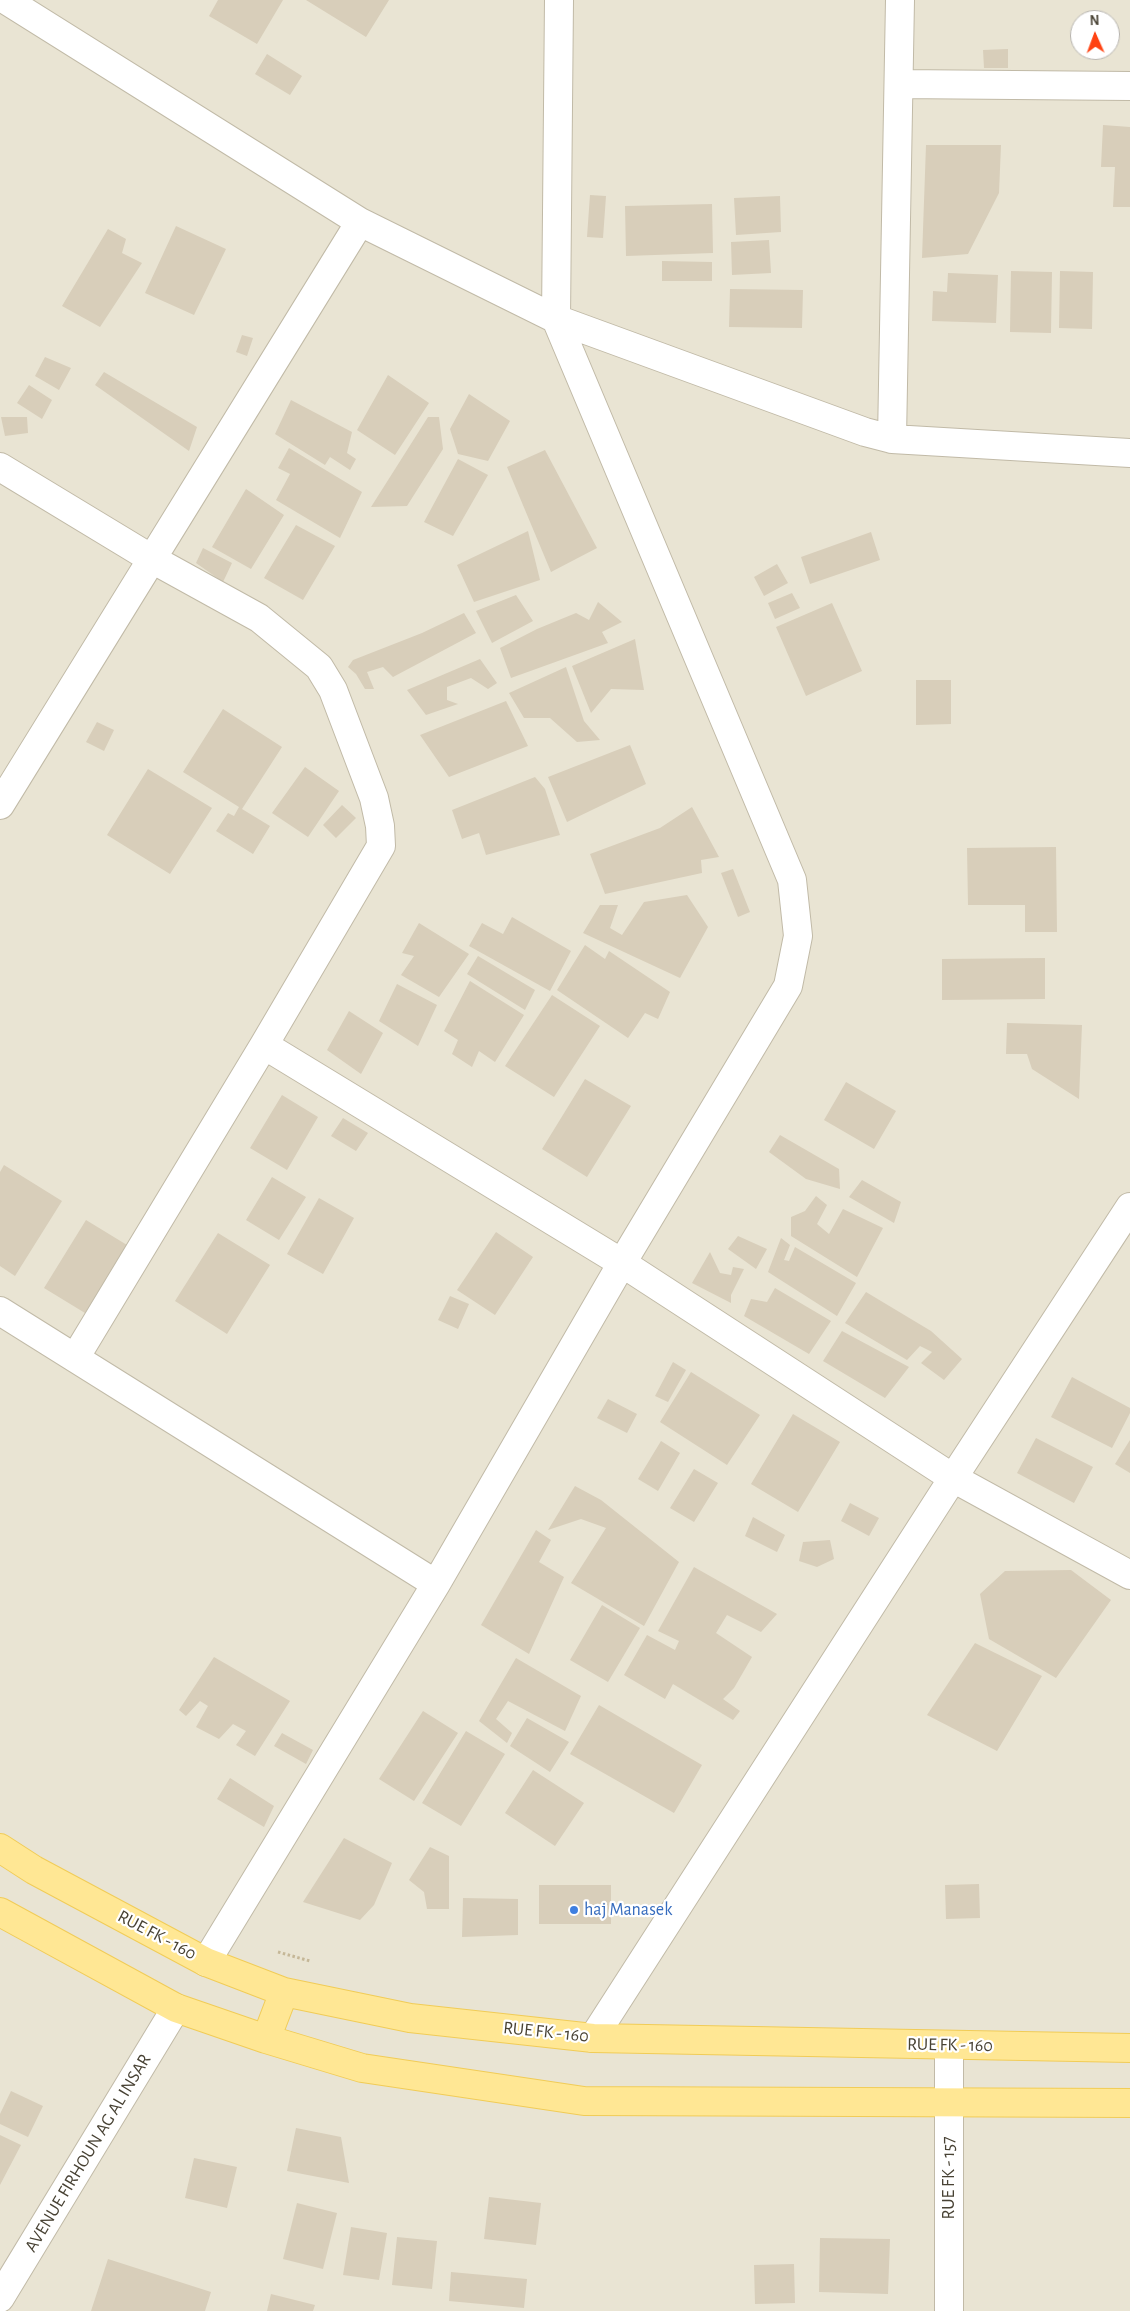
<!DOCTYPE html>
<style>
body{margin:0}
#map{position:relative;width:1130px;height:2311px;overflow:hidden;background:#f5f1e6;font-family:"Alegreya Sans",sans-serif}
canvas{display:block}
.north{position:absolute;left:1070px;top:10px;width:50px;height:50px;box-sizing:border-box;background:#fff;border:1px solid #b6b3ae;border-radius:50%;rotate:358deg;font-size:14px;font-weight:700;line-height:20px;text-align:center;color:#484234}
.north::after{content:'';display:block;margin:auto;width:18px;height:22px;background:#ff4312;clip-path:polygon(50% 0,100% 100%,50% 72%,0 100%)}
</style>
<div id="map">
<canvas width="1130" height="2311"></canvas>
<div class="north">N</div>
</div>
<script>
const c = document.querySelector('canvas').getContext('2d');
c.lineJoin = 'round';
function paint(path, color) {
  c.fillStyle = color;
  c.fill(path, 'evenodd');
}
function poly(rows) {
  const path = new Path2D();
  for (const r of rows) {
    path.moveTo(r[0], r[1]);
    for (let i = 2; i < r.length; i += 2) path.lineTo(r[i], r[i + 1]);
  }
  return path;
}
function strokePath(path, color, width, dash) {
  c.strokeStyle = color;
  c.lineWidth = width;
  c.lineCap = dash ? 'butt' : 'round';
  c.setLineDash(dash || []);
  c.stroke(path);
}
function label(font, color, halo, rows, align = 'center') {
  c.font = font + ' "Alegreya Sans",sans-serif';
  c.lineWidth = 4.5;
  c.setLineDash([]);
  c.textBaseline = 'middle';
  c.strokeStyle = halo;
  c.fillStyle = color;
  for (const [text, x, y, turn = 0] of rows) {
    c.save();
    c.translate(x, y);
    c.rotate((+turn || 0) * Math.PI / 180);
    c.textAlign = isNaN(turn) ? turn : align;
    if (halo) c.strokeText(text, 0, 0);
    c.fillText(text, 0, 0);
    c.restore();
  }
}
paint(poly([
 [0,0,1130,0,1130,2311,0,2311],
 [1080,20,1110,20,1110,50,1080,50]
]), '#e9e4d3');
paint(poly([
 [218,0,283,0,257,44,209,16],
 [306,0,389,0,366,37],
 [1008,49,1008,68,984,68,983,50],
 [267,54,302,76,290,95,255,74],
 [1103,125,1130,127,1130,207,1113,207,1115,167,1101,167],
 [926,145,1001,145,999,193,968,254,922,258],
 [590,195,606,196,603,238,587,237],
 [780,196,781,232,736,235,734,198],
 [712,204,713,253,626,256,625,206],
 [176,226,226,249,194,315,145,293],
 [108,229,126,239,122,253,142,263,100,327,62,306],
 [769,240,771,273,732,275,731,242],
 [662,261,712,262,712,281,662,281],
 [1011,271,1052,272,1051,333,1010,332],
 [1060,271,1093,272,1092,329,1059,328],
 [948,273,998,275,996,323,932,321,933,291,947,292],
 [730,289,803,290,802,328,729,327],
 [242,335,253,338,247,356,236,352],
 [45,357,71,368,59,390,35,376],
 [104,372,197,427,189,451,95,385],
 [388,375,429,403,395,455,357,430],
 [29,385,52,400,42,419,17,403],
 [469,394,510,421,488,461,458,454,450,429],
 [291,400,352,432,347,453,356,459,350,470,330,457,325,465,275,434],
 [1,417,27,417,28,433,5,436],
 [428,417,439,417,443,449,407,506,371,507],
 [289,448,362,492,340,538,276,500,290,474,278,468],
 [545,450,597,548,551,572,507,467],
 [458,459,488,475,453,536,424,522],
 [246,489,284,515,251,569,212,547],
 [296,525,335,546,303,600,264,578],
 [528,531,540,580,474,602,457,565],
 [871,532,880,560,810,584,801,557],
 [203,548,232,563,223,582,196,563],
 [777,564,788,583,764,596,754,577],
 [792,593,800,608,775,619,768,603],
 [516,595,533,621,492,643,476,611],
 [598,602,622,622,602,632,608,643,511,678,500,648,537,629,576,613,589,620],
 [832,603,862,671,806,696,776,627],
 [464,613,476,633,393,677,383,667,367,672,374,689,365,689,356,674,348,667,353,660,422,633],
 [635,639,644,690,611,689,591,713,572,666],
 [480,659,497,683,488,689,471,678,447,687,447,700,458,704,426,715,407,690],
 [566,667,584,721,600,740,577,742,550,718,524,718,509,693],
 [916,680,951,680,951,724,916,725],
 [506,701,528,746,449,777,420,735],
 [223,709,282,747,242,809,270,826,253,854,216,831,228,813,234,816,239,807,183,772],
 [97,722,114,730,104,751,86,742],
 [630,745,646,784,567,822,548,777],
 [305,767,339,791,308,837,272,813],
 [148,769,212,808,170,874,107,835],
 [535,777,545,789,560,835,486,855,479,833,462,839,452,810],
 [342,805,356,818,336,838,323,825],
 [692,807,719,857,701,860,702,873,605,894,590,854,660,828],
 [1056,847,1057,932,1025,932,1025,905,968,905,967,848],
 [733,869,750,912,738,917,721,873],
 [687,895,708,927,680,978,583,933,600,905,618,905,610,928,622,935,644,902],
 [512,917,571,951,550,991,469,946,482,923,503,934],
 [419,923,469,954,439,997,401,975,414,956,402,953],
 [585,945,605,959,609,951,670,992,658,1019,645,1013,628,1038,557,990],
 [478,956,535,990,525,1010,467,974],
 [1045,958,1045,999,942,1000,942,959],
 [470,981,524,1015,495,1062,479,1051,472,1067,452,1054,458,1040,444,1031],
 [397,984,437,1005,418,1046,379,1021],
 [552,995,600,1026,554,1097,505,1066],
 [349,1011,383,1033,361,1074,327,1050],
 [1007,1023,1082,1025,1079,1099,1032,1069,1027,1054,1006,1054],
 [585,1079,631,1106,587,1177,542,1149],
 [846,1082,896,1111,874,1149,824,1120],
 [282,1095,318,1117,287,1170,250,1148],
 [343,1118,368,1133,356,1151,331,1136],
 [780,1135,839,1169,840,1189,806,1179,769,1152],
 [4,1165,62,1201,15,1276,0,1266,0,1172],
 [272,1177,306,1197,279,1240,246,1220],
 [862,1180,901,1202,894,1223,849,1197],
 [816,1196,827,1205,817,1224,829,1234,843,1209,883,1228,857,1277,791,1236,791,1217,805,1211],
 [319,1198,354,1218,323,1274,287,1254],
 [86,1220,127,1245,85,1313,44,1288],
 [496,1232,533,1257,495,1315,457,1290],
 [218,1233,270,1265,227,1334,175,1301],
 [738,1236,767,1249,756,1269,728,1249],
 [781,1238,790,1245,784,1260,789,1261,795,1247,856,1283,837,1316,768,1272],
 [710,1252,720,1273,731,1275,733,1267,744,1269,731,1295,731,1303,692,1283],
 [775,1288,831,1321,809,1354,744,1316,751,1299,767,1302],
 [866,1292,931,1331,962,1359,944,1380,921,1363,932,1352,920,1346,907,1360,845,1323],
 [450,1296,469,1304,458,1329,438,1320],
 [842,1331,909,1367,885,1398,823,1361],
 [673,1362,686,1370,668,1402,655,1396],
 [691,1372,760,1415,727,1465,660,1422],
 [1072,1377,1130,1408,1130,1413,1112,1448,1051,1417],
 [608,1399,637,1414,627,1433,597,1418],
 [793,1414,840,1442,798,1512,751,1484],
 [1036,1438,1093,1467,1074,1503,1017,1473],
 [1130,1440,1130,1473,1115,1464],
 [661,1441,680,1453,658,1491,638,1479],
 [694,1469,718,1483,694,1522,670,1508],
 [575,1486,601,1500,679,1562,644,1626,571,1583,606,1528,581,1519,548,1530],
 [850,1503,879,1518,869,1536,841,1521],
 [753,1517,785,1535,777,1552,745,1536],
 [536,1530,551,1540,539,1562,564,1577,529,1654,481,1625],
 [830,1540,834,1559,817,1567,799,1561,803,1542],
 [694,1567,777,1614,761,1632,727,1615,716,1633,752,1657,734,1688,723,1699,740,1711,733,1720,673,1684,665,1699,624,1675,647,1635,675,1650,679,1641,658,1631],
 [1071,1570,1111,1600,1056,1678,989,1639,980,1594,1005,1571],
 [602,1605,640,1628,608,1682,570,1660],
 [975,1643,1042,1676,997,1751,927,1715],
 [214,1657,290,1701,255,1756,236,1745,246,1731,233,1724,219,1739,196,1727,208,1706,200,1701,186,1716,179,1710],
 [516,1658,581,1696,565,1731,508,1701,496,1719,512,1733,507,1743,479,1721],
 [599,1705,702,1765,674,1813,570,1754],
 [423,1711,458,1733,414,1801,379,1779],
 [527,1718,569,1742,550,1772,510,1746],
 [466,1731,505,1754,461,1826,422,1803],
 [282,1733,313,1750,306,1764,274,1746],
 [533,1770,584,1803,555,1846,505,1813],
 [230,1778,274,1806,264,1827,217,1799],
 [344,1838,392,1863,374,1905,360,1920,303,1902],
 [430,1847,449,1856,449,1909,427,1909,424,1892,409,1880],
 [979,1884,980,1918,946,1919,945,1885],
 [539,1885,611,1885,611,1924,539,1924],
 [463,1898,518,1899,518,1935,462,1937],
 [11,2091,43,2106,28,2137,0,2124,0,2114],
 [296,2128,341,2137,349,2183,287,2171],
 [0,2135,21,2145,0,2185],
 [194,2158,237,2167,227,2208,185,2198],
 [489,2197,541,2203,536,2245,484,2239],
 [297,2203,337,2213,323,2269,283,2259],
 [351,2227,387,2233,379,2280,343,2275],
 [397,2237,437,2241,432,2289,392,2285],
 [820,2238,890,2239,888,2294,819,2292],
 [108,2259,211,2292,205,2311,91,2311],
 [794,2264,795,2303,755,2304,754,2265],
 [451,2272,527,2279,524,2308,449,2301],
 [271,2294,315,2305,313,2311,267,2311]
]), '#d8ceba');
const minor = poly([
 [6,0,360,222,556,319,865,432,892,439,1130,453],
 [899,84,1130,86],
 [892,439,900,0],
 [0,467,152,559,259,618,319,667,333,690,374,798,380,826,381,846,264,1045,75,1358],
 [0,805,360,222],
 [264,1045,622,1263,953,1478,1130,1575],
 [0,1311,436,1584],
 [206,1962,436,1584,622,1263,788,986,798,936,792,880,556,319,559,0],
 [593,2038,953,1478,1130,1207],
 [0,2298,176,2008],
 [949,2311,949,2045]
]);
const major = poly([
 [0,1848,34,1870,206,1962,284,1992,410,2018,593,2038,1130,2048],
 [0,1912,176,2008,266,2039,362,2068,584,2101,1130,2103],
 [266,2039,284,1992]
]);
strokePath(minor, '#c1baa7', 30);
strokePath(major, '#f1cc57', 30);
strokePath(poly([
 [278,1952,310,1961]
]), '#c5b797', 3, [2.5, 2.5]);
strokePath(minor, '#fff', 28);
strokePath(major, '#ffe794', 28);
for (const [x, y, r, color] of [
 [574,1910,5,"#3f7fe0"]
]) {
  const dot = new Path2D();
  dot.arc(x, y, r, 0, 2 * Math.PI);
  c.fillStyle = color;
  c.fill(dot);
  strokePath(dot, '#fff', 2);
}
label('18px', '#366cbe', '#fff', [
 ["haj Manasek",584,1910]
], 'left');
label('18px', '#484234', '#fff', [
 ["RUE FK - 160",157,1935,28],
 ["RUE FK - 160",546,2032,6],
 ["RUE FK - 160",950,2045,1],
 ["AVENUE FIRHOUN AG AL INSAR",88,2153,-59],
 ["RUE FK - 157",949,2178,-90]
]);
</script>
